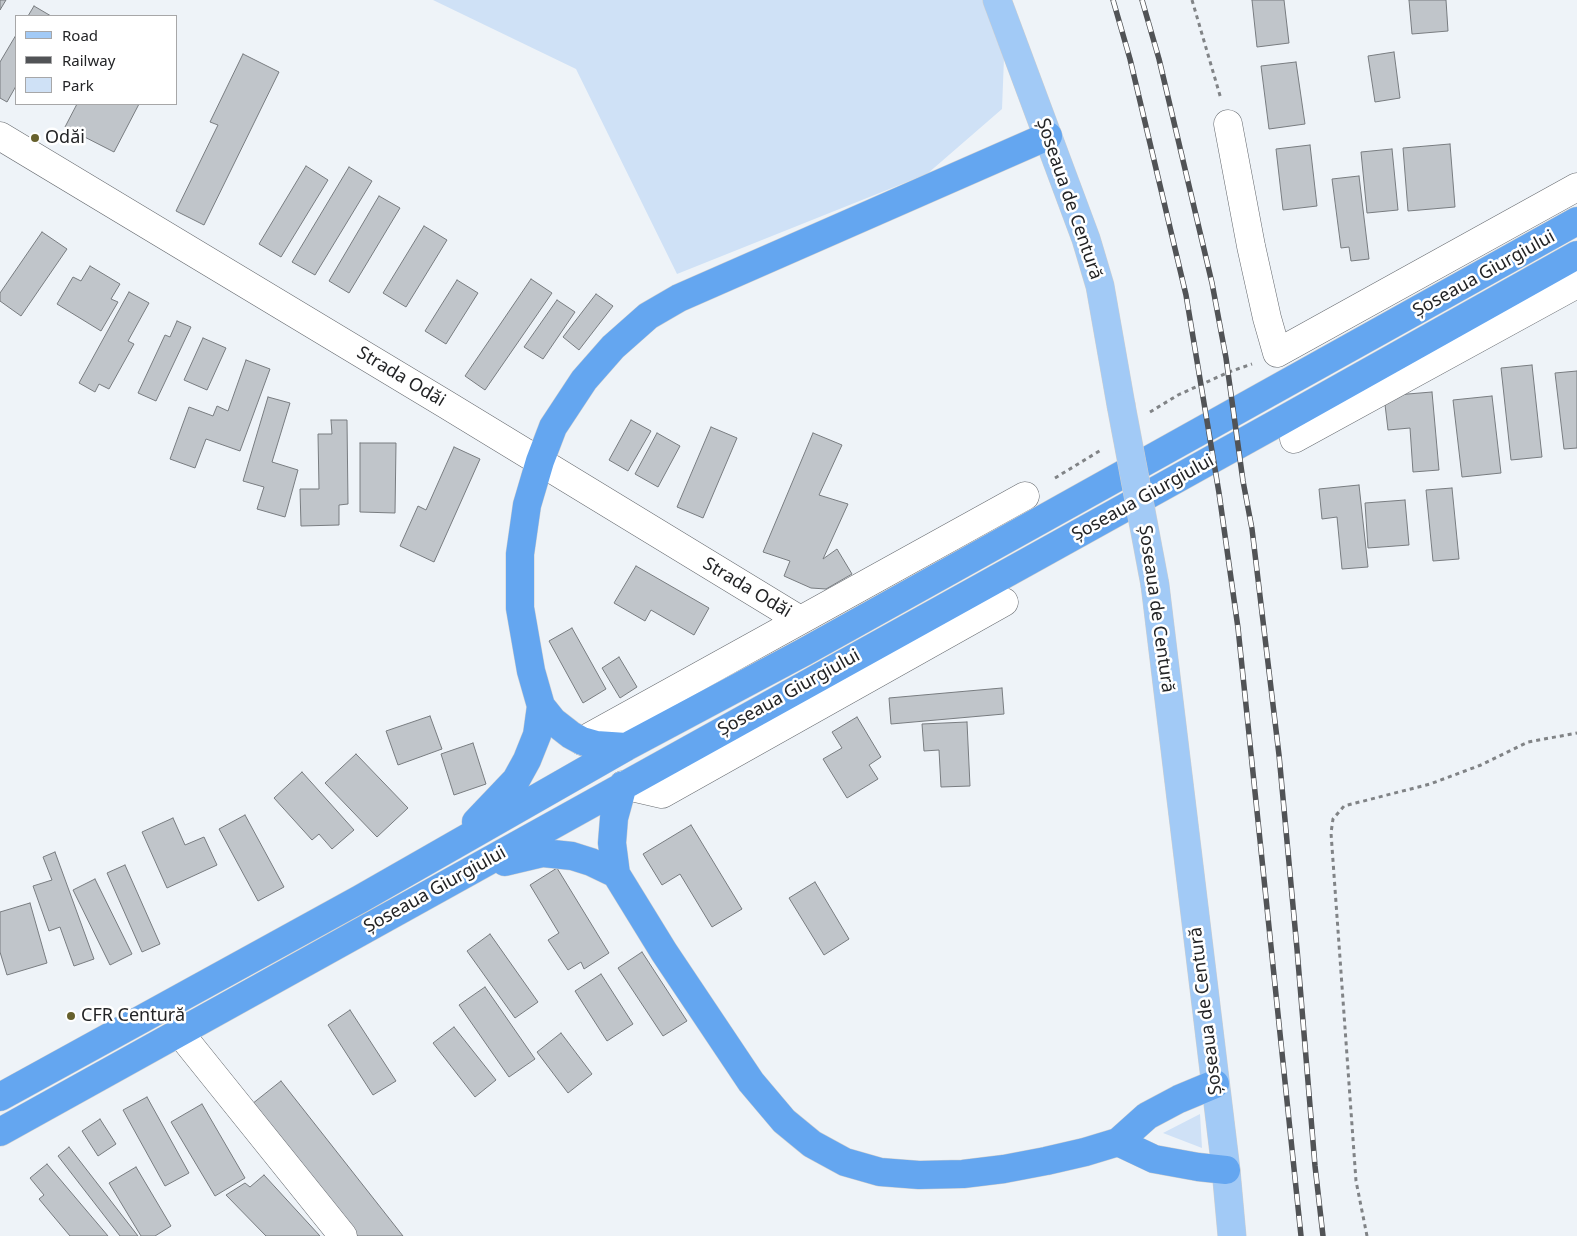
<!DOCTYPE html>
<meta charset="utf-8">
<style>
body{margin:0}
#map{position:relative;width:1577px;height:1236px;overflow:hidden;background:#eef3f8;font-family:"Noto Sans",sans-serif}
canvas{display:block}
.legend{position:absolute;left:15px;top:15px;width:162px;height:90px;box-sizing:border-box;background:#fff;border:1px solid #a7a7a8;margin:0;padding:6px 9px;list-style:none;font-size:15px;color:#232426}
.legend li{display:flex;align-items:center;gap:10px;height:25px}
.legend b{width:25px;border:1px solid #a7a7a8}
</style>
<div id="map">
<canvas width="1577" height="1236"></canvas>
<ul class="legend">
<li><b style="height:6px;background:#a2caf6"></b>Road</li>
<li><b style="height:6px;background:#515356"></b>Railway</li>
<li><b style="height:14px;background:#cfe1f6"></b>Park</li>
</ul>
</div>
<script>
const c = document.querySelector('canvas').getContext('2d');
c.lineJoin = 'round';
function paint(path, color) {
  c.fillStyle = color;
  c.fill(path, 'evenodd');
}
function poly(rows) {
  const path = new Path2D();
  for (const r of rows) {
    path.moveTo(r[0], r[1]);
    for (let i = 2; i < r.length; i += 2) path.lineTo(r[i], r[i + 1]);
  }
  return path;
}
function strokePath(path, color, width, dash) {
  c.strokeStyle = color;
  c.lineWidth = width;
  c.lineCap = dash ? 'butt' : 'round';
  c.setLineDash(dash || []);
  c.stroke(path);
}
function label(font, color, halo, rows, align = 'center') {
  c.font = font + ' "Noto Sans",sans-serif';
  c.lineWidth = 5;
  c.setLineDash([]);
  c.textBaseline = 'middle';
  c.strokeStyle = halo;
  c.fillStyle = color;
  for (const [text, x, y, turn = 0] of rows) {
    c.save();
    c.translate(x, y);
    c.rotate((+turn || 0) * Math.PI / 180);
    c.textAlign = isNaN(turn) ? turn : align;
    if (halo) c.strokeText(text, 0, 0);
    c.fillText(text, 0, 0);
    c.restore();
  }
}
paint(poly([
 [433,0,986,0,1004,58,1002,109,927,174,677,274,576,69],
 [1200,1114,1202,1148,1163,1133]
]), '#cfe1f6');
const building = poly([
 [0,0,6,0,0,10,0,0],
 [1252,0,1284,0,1289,43,1257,47,1252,0],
 [1409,0,1446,0,1448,31,1412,34,1409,0],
 [34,6,51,16,28,16,34,6],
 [16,35,16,86,7,102,0,98,0,62,16,35],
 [1394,52,1400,98,1375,102,1368,56,1394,52],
 [243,54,279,72,204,225,176,211,218,125,210,122,243,54],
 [1296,62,1305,124,1269,129,1261,66,1296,62],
 [77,104,139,104,114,152,65,127,77,104],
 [1450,144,1455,207,1408,211,1403,148,1450,144],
 [1310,145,1317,206,1283,210,1276,149,1310,145],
 [1392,149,1398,210,1367,213,1361,152,1392,149],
 [306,166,328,180,281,257,259,244,306,166],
 [349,167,372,181,315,275,292,262,349,167],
 [1359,176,1369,259,1351,261,1349,247,1341,248,1332,179,1359,176],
 [379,196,400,208,349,293,329,281,379,196],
 [424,226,447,240,406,307,383,293,424,226],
 [42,232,67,249,21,316,0,301,0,293,42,232],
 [90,266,120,284,111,299,118,302,101,331,57,304,73,277,81,281,90,266],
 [531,279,552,293,485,390,465,376,531,279],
 [457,280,478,293,446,344,425,331,457,280],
 [129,292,149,303,128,341,134,344,109,389,99,384,95,392,79,383,129,292],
 [596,294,613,306,579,350,563,337,596,294],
 [557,300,575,312,543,359,524,347,557,300],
 [177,321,191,327,156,401,138,393,165,335,170,337,177,321],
 [203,338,226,348,207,390,184,380,203,338],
 [246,360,270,369,240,451,206,439,195,468,170,459,189,407,213,416,217,406,228,411,246,360],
 [1532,365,1542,457,1511,460,1501,368,1532,365],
 [1577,371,1577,448,1564,449,1555,373,1577,371],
 [1432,392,1439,470,1413,472,1410,428,1388,430,1384,396,1432,392],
 [1492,396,1501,473,1462,477,1453,400,1492,396],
 [268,397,290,403,272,462,298,470,285,517,257,509,264,487,243,481,268,397],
 [331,420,347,420,348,504,339,505,339,525,301,526,300,489,319,489,318,434,332,434,331,420],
 [631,420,651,431,628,471,609,460,631,420],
 [711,427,737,438,703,518,677,507,711,427],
 [657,433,680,446,658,487,635,474,657,433],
 [813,433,842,445,819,495,848,504,823,559,837,549,852,574,826,589,811,588,784,576,790,561,763,552,813,433],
 [360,443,396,443,395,513,360,512,360,443],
 [454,447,480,459,434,562,400,546,418,506,426,510,454,447],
 [1359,485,1368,567,1342,569,1337,517,1322,519,1319,489,1359,485],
 [1452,488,1459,559,1433,561,1426,490,1452,488],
 [1405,500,1409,545,1368,548,1365,503,1405,500],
 [636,566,709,608,694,635,651,610,645,621,614,603,636,566],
 [572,628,606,689,583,703,549,641,572,628],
 [619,657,637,687,620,698,602,668,619,657],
 [1002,688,1004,714,891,724,889,698,1002,688],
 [430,716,442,749,398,765,386,731,430,716],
 [857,717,881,757,869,765,878,779,847,798,823,759,842,748,832,732,857,717],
 [967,722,970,786,941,787,939,750,924,751,922,724,967,722],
 [473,743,486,784,454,795,441,754,473,743],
 [356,754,408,808,377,837,325,783,356,754],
 [302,772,354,830,332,849,319,834,312,840,274,798,302,772],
 [245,815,284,887,258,901,219,829,245,815],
 [173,818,185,845,204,837,217,865,167,888,142,832,173,818],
 [691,825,742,909,712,927,680,874,662,885,643,854,691,825],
 [55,852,94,959,74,966,60,927,49,931,33,886,52,880,43,857,55,852],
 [125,865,160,944,142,952,107,873,125,865],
 [557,868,609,953,584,969,581,962,568,970,548,940,559,933,530,885,557,868],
 [95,879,132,954,110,965,73,890,95,879],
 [815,882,849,939,824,955,789,898,815,882],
 [30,903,47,963,7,975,0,952,0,912,30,903],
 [490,934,538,1002,515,1018,467,951,490,934],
 [642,952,687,1021,663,1036,618,968,642,952],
 [601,974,633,1024,607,1041,575,991,601,974],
 [485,987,535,1059,509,1077,459,1005,485,987],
 [350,1010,396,1081,373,1095,328,1025,350,1010],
 [454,1027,496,1080,475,1097,433,1043,454,1027],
 [561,1033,592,1074,568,1093,537,1052,561,1033],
 [281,1081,403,1236,356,1236,252,1104,281,1081],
 [147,1097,189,1173,165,1186,123,1110,147,1097],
 [202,1104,245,1178,215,1196,171,1122,202,1104],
 [100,1119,116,1144,98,1156,82,1131,100,1119],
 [69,1147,138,1236,120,1236,58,1156,69,1147],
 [47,1164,108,1236,70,1236,39,1199,44,1195,30,1178,47,1164],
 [136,1167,171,1226,155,1236,141,1236,109,1183,136,1167],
 [264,1175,320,1236,266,1236,226,1195,245,1183,250,1187,264,1175]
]);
paint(building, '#c0c5ca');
strokePath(building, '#787c80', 1);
const minor = poly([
 [1228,124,1251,246,1267,318,1277,353,1577,187],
 [0,136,447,405,800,620],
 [1294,439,1577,284],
 [582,741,1025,496],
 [623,785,662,794,1004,602],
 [179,1032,343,1236]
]);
const major = poly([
 [997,0,1086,239,1100,286,1121,405],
 [1155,585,1226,1170,1232,1236]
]);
const highway = poly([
 [541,706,553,721,571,735,582,741,596,745,626,747],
 [623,785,614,818,612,843,616,874,664,952,751,1082,784,1121,812,1144,845,1162,880,1172,919,1175,963,1174,1004,1169,1046,1161,1085,1152,1118,1142,1147,1116,1179,1099,1215,1084],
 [476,822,516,780,527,760,537,735,541,706,531,671,520,608,520,554,527,505,540,461,553,427,584,380,613,347,648,316,679,298,1048,136],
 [505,862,543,853,572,856,591,862,616,874],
 [0,1097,360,899,626,747,804,652,1577,221],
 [0,1132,1272,426,1577,255],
 [1118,1142,1154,1159,1198,1167,1226,1170]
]);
strokePath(minor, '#666a6f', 29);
strokePath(major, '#cfcfcf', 29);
strokePath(highway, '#cfcfcf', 29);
strokePath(poly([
 [1192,0,1221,99],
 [1150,412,1178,395,1229,372,1252,364],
 [1055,478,1101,450],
 [1367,1236,1356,1181,1331,833,1333,819,1344,806,1430,784,1481,765,1528,742,1577,733]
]), '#808386', 3, [4, 4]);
strokePath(minor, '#fff', 28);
strokePath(major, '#a2caf6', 28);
strokePath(highway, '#64a6f0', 28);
const rail = poly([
 [1113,0,1130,59,1186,295,1219,493,1238,628,1301,1236],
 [1142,0,1159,59,1212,283,1226,358,1243,481,1252,529,1279,755,1297,949,1315,1166,1323,1236]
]);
strokePath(rail, '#515356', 5.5);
strokePath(rail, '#fff', 4, [11]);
const majorBridge = poly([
 [1121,405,1155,585]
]);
strokePath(majorBridge, '#cfcfcf', 29, []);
strokePath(majorBridge, '#a2caf6', 28);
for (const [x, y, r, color] of [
 [35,138,5,"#66602c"],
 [71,1016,5,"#66602c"]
]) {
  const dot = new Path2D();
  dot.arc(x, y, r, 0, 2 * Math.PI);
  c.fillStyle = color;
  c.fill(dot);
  strokePath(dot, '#fff', 2);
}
label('18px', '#232426', '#fff', [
 ["Odăi",45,138],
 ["CFR Centură",81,1016]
], 'left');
label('18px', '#232426', '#fff', [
 ["Șoseaua de Centură",1069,199,71],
 ["Șoseaua Giurgiului",1484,274,-29],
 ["Strada Odăi",401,377,31],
 ["Șoseaua Giurgiului",1143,498,-29],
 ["Strada Odăi",747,588,31],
 ["Șoseaua de Centură",1156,609,82],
 ["Șoseaua Giurgiului",789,693,-29],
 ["Șoseaua Giurgiului",435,890,-29],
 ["Șoseaua de Centură",1206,1011,-97]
]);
</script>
